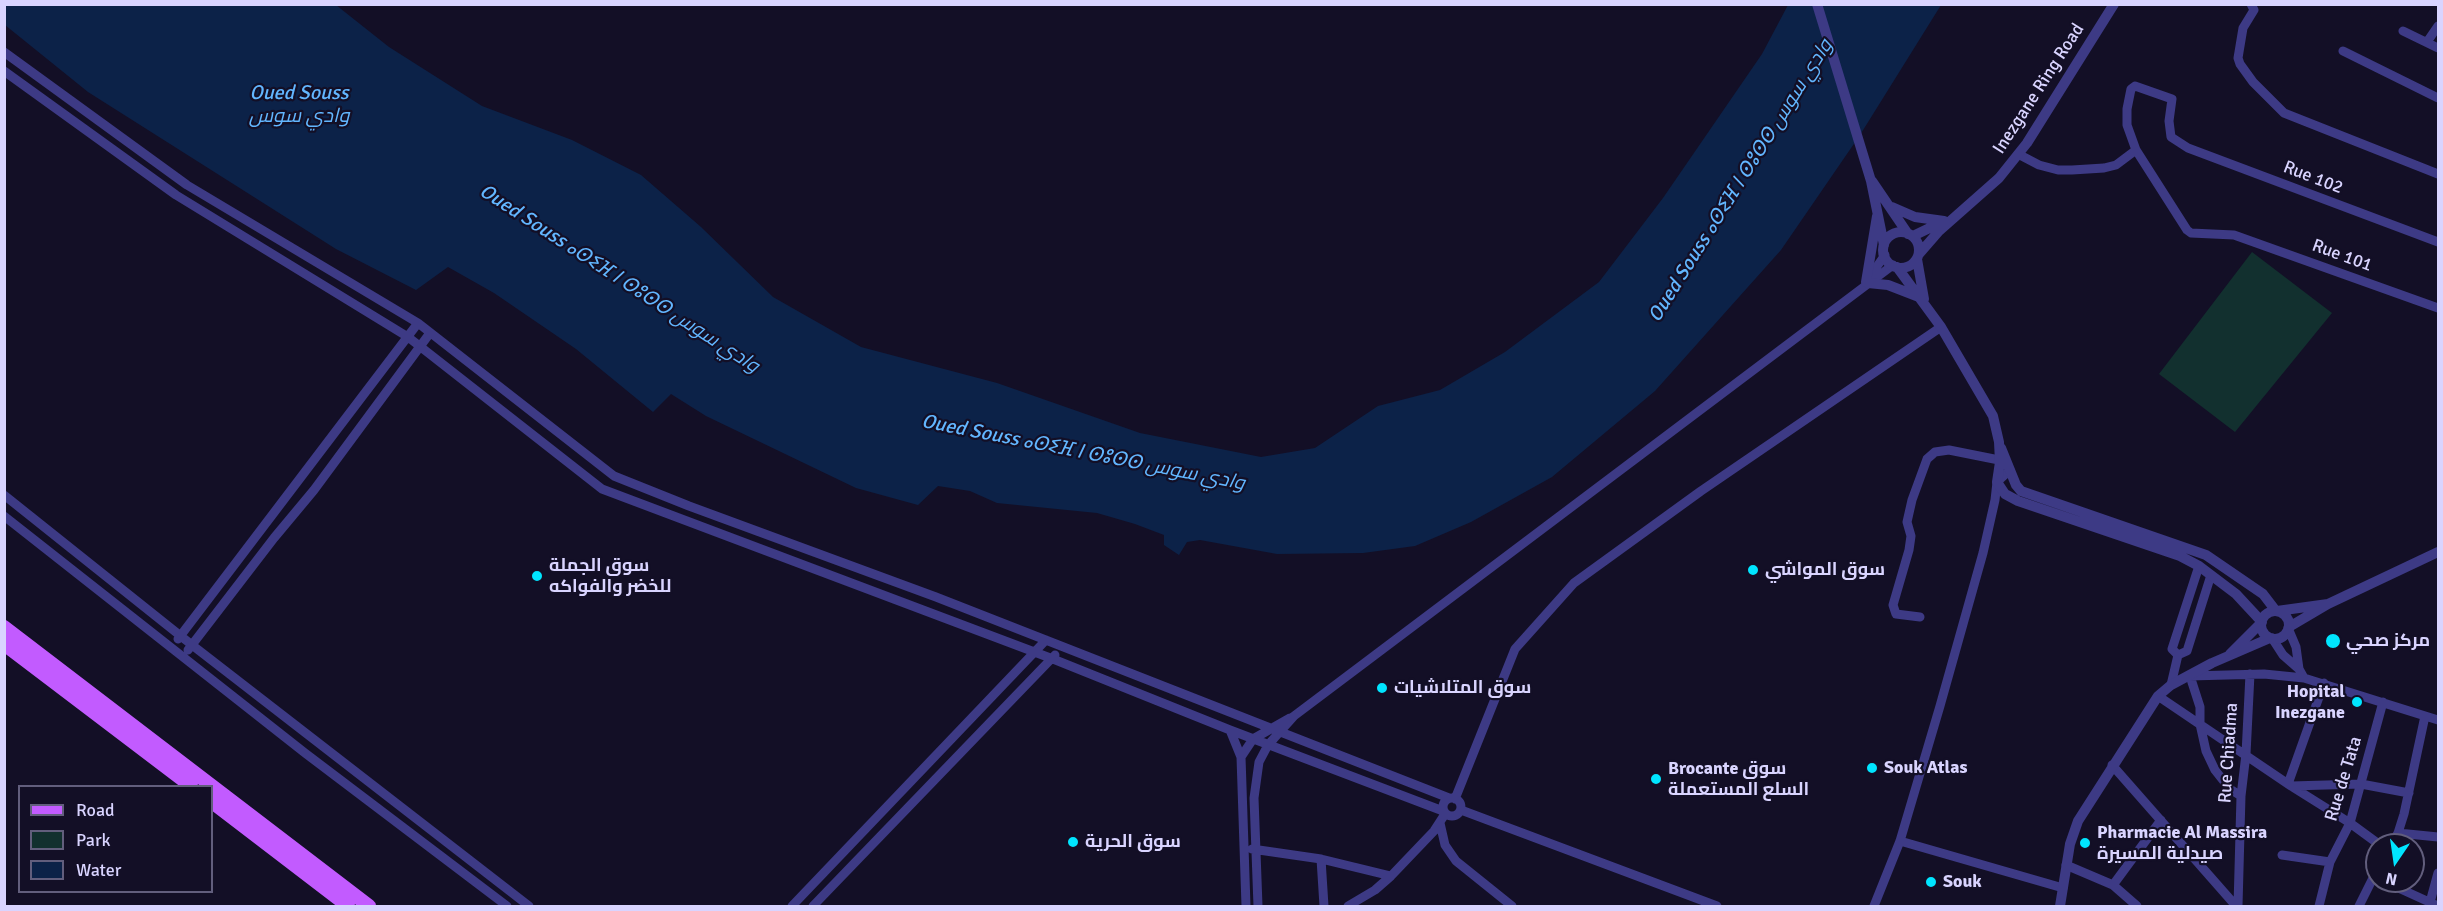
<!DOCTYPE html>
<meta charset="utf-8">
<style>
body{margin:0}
#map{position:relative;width:2443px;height:911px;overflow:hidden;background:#130f26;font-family:Signika,sans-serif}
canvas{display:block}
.frame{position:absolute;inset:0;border:6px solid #d9d4ff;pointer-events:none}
.legend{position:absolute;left:18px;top:785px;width:195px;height:108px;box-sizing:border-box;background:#130f26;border:2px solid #625e7d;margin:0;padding:8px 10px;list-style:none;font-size:18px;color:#d9d4ff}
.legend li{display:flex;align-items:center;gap:12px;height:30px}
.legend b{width:30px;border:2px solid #625e7d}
.north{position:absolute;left:2365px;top:833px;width:60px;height:60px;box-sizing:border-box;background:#130f26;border:2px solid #625e7d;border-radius:50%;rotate:193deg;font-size:16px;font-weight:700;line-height:24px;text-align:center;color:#d9d4ff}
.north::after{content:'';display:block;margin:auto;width:21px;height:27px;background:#00e5ff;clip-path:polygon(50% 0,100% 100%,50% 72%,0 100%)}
</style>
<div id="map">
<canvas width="2443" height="911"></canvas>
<div class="frame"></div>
<ul class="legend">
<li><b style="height:8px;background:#c25bff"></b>Road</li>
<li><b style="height:16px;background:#12302f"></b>Park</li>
<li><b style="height:16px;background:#0c2248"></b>Water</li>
</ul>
<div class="north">N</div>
</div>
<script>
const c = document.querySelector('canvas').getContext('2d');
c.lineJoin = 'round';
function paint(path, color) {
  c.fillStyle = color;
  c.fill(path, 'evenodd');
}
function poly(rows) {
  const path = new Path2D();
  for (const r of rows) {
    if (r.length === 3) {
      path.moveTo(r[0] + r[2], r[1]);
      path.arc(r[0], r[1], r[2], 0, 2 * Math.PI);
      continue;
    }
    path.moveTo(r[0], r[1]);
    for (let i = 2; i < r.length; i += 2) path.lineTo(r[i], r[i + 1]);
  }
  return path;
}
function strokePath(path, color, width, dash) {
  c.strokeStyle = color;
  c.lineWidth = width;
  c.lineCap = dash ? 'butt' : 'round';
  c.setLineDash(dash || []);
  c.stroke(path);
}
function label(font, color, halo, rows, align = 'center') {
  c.font = font + ' Signika,Cairo,"Noto Sans Tifinagh",sans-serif';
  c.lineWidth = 4.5;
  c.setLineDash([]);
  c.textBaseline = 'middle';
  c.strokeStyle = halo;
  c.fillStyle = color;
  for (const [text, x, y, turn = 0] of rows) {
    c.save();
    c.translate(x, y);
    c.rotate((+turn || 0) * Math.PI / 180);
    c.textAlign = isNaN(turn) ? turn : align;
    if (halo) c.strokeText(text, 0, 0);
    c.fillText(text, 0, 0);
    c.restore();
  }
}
paint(poly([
 [2252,252,2332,313,2235,432,2159,374]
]), '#12302f');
paint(poly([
 [5,5,336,5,389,47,482,106,572,140,641,175,701,227,773,297,861,347,997,383,1140,433,1261,457,1315,448,1378,406,1440,390,1505,352,1599,282,1663,198,1762,54,1788,5,1941,5,1860,135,1781,250,1655,391,1552,477,1471,522,1415,546,1363,553,1277,554,1200,540,1187,542,1179,555,1164,545,1164,535,1135,524,1097,513,997,503,970,491,938,486,918,505,856,488,706,416,671,394,653,412,576,349,494,293,448,267,416,290,336,249,88,92,5,25]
]), '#0c2248');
strokePath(poly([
 [2251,4,2254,10,2243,28,2238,58,2240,64,2253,82,2284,113,2438,174],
 [2403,31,2438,48],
 [2427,42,2438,26],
 [2343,51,2438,98],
 [4,52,187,185,418,323,614,476,689,506,936,597,1449,798],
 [4,71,176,195,408,337,602,489,1053,659,1230,730,1443,811],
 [2018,154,2039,165,2058,170,2072,170,2104,168,2116,165,2136,150],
 [2438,242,2188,148,2171,137,2169,121,2172,99,2135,86,2131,89,2127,109,2127,125,2136,150,2187,230,2191,233,2234,235,2438,308],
 [1868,279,1885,255],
 [4,495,192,645,529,906],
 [4,516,305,753,507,906],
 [1920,617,1896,614,1893,605,1909,550,1911,536,1907,522,1912,500,1927,459,1935,452,1949,450,2004,461],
 [2288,628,2296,647,2299,669],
 [2272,638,2283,655,2299,669,2304,678],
 [178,639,418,323],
 [188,650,274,538,314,490,430,333],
 [2178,655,2172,649,2199,566],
 [2171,685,2178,655,2187,651,2211,575],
 [2158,696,2291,786,2350,823,2380,845],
 [1230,730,1241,757],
 [2112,765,2236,906],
 [2288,784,2324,683],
 [2291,786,2361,784,2409,793],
 [2241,796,2230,789,2215,770,2206,751,2200,724,2200,707,2190,676,2264,674,2304,678,2438,720],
 [1452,807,9],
 [1455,799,1515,649,1574,583,1701,491,1941,327],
 [1461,810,1717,906],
 [1440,823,1445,845,1456,861,1512,906],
 [2398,833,2438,837],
 [1900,841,2063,888],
 [2391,845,2398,833,2404,814,2425,716],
 [1252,849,1321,859,1324,906],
 [2282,855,2330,862],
 [1321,859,1391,876],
 [2066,865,2113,885,2137,906],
 [2383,881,2438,906],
 [2113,885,2161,820],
 [792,906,1046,640],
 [813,906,1055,655],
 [1246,906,1241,757,1253,739,1290,718],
 [1258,906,1254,798,1259,762,1268,745,1294,716,1893,265],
 [1348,906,1375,890,1391,876,1434,831,1445,814],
 [1874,906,1900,841,1940,706,1983,553,1995,500,1997,482,2010,470],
 [2238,906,2241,796,2246,754,2250,674],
 [2319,906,2330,862,2350,823,2383,702],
 [2359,906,2377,870],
 [2429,906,2438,873]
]), '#3d3a85', 9);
strokePath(poly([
 [1817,4,1871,181,1884,245],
 [1872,181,1908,234],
 [1892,207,1915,217,1944,221],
 [1901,250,18],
 [1913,236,1944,221],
 [1919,254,1939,231,1999,178,2027,143,2114,4],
 [1917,259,1924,299],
 [1897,267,1941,327,1993,416,1999,442,2000,462,1997,482,2005,494,2018,501,2180,556,2199,566,2236,594,2262,622],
 [1866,282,1877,216],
 [1868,283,1888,285,1919,297],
 [2001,448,2016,485,2021,491,2206,555,2263,594,2276,611],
 [2277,611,2328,604],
 [2275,625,14],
 [2289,627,2328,604,2438,552],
 [2230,654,2261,623],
 [2060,906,2070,844,2078,821,2158,696,2171,685,2212,663,2270,638]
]), '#3d3a85', 10);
strokePath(poly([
 [4,627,369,906],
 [4,644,191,786],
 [212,802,348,906]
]), '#c25bff', 14);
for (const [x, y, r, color] of [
 [1753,570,6,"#00e5ff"],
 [537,576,6,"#00e5ff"],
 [2333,641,8,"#00e5ff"],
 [1382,688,6,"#00e5ff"],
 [2357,702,6,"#00e5ff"],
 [1872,768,6,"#00e5ff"],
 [1656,779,6,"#00e5ff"],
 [1073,842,6,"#00e5ff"],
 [2085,843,6,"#00e5ff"],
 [1931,882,6,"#00e5ff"]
]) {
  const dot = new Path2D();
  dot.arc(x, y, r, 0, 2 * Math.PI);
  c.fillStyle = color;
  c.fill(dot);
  strokePath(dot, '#130f26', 2);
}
label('18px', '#d9d4ff', '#130f26', [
 ["Inezgane Ring Road",2039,89,-57],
 ["Rue 102",2313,178,21],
 ["Rue 101",2342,256,20],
 ["Rue Chiadma",2229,753,-86],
 ["Rue de Tata",2344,779,-73]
]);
label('bold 18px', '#d9d4ff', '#130f26', [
 ["سوق الجملة",549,566],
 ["للخضر والفواكه",549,587],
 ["سوق المواشي",1765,570],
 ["مركز صحي",2346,641],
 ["سوق المتلاشيات",1394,688],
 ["Hopital",2345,692,"right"],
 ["Inezgane",2345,713,"right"],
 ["Souk Atlas",1884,768],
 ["Brocante سوق",1668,769],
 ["السلع المستعملة",1668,790],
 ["Pharmacie Al Massira",2097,833],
 ["صيدلية المسيرة",2097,854],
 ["سوق الحرية",1085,842],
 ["Souk",1943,882]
], 'left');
label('italic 20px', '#62b6ff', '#130f26', [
 ["Oued Souss",299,94],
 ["وادي سوس",299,117],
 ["Oued Souss ⴰⵙⵉⴼ ⵏ ⵙⵓⵙⵙ وادي سوس",1741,181,-58],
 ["Oued Souss ⴰⵙⵉⴼ ⵏ ⵙⵓⵙⵙ وادي سوس",619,279,33],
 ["Oued Souss ⴰⵙⵉⴼ ⵏ ⵙⵓⵙⵙ وادي سوس",1083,453,11]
]);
</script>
